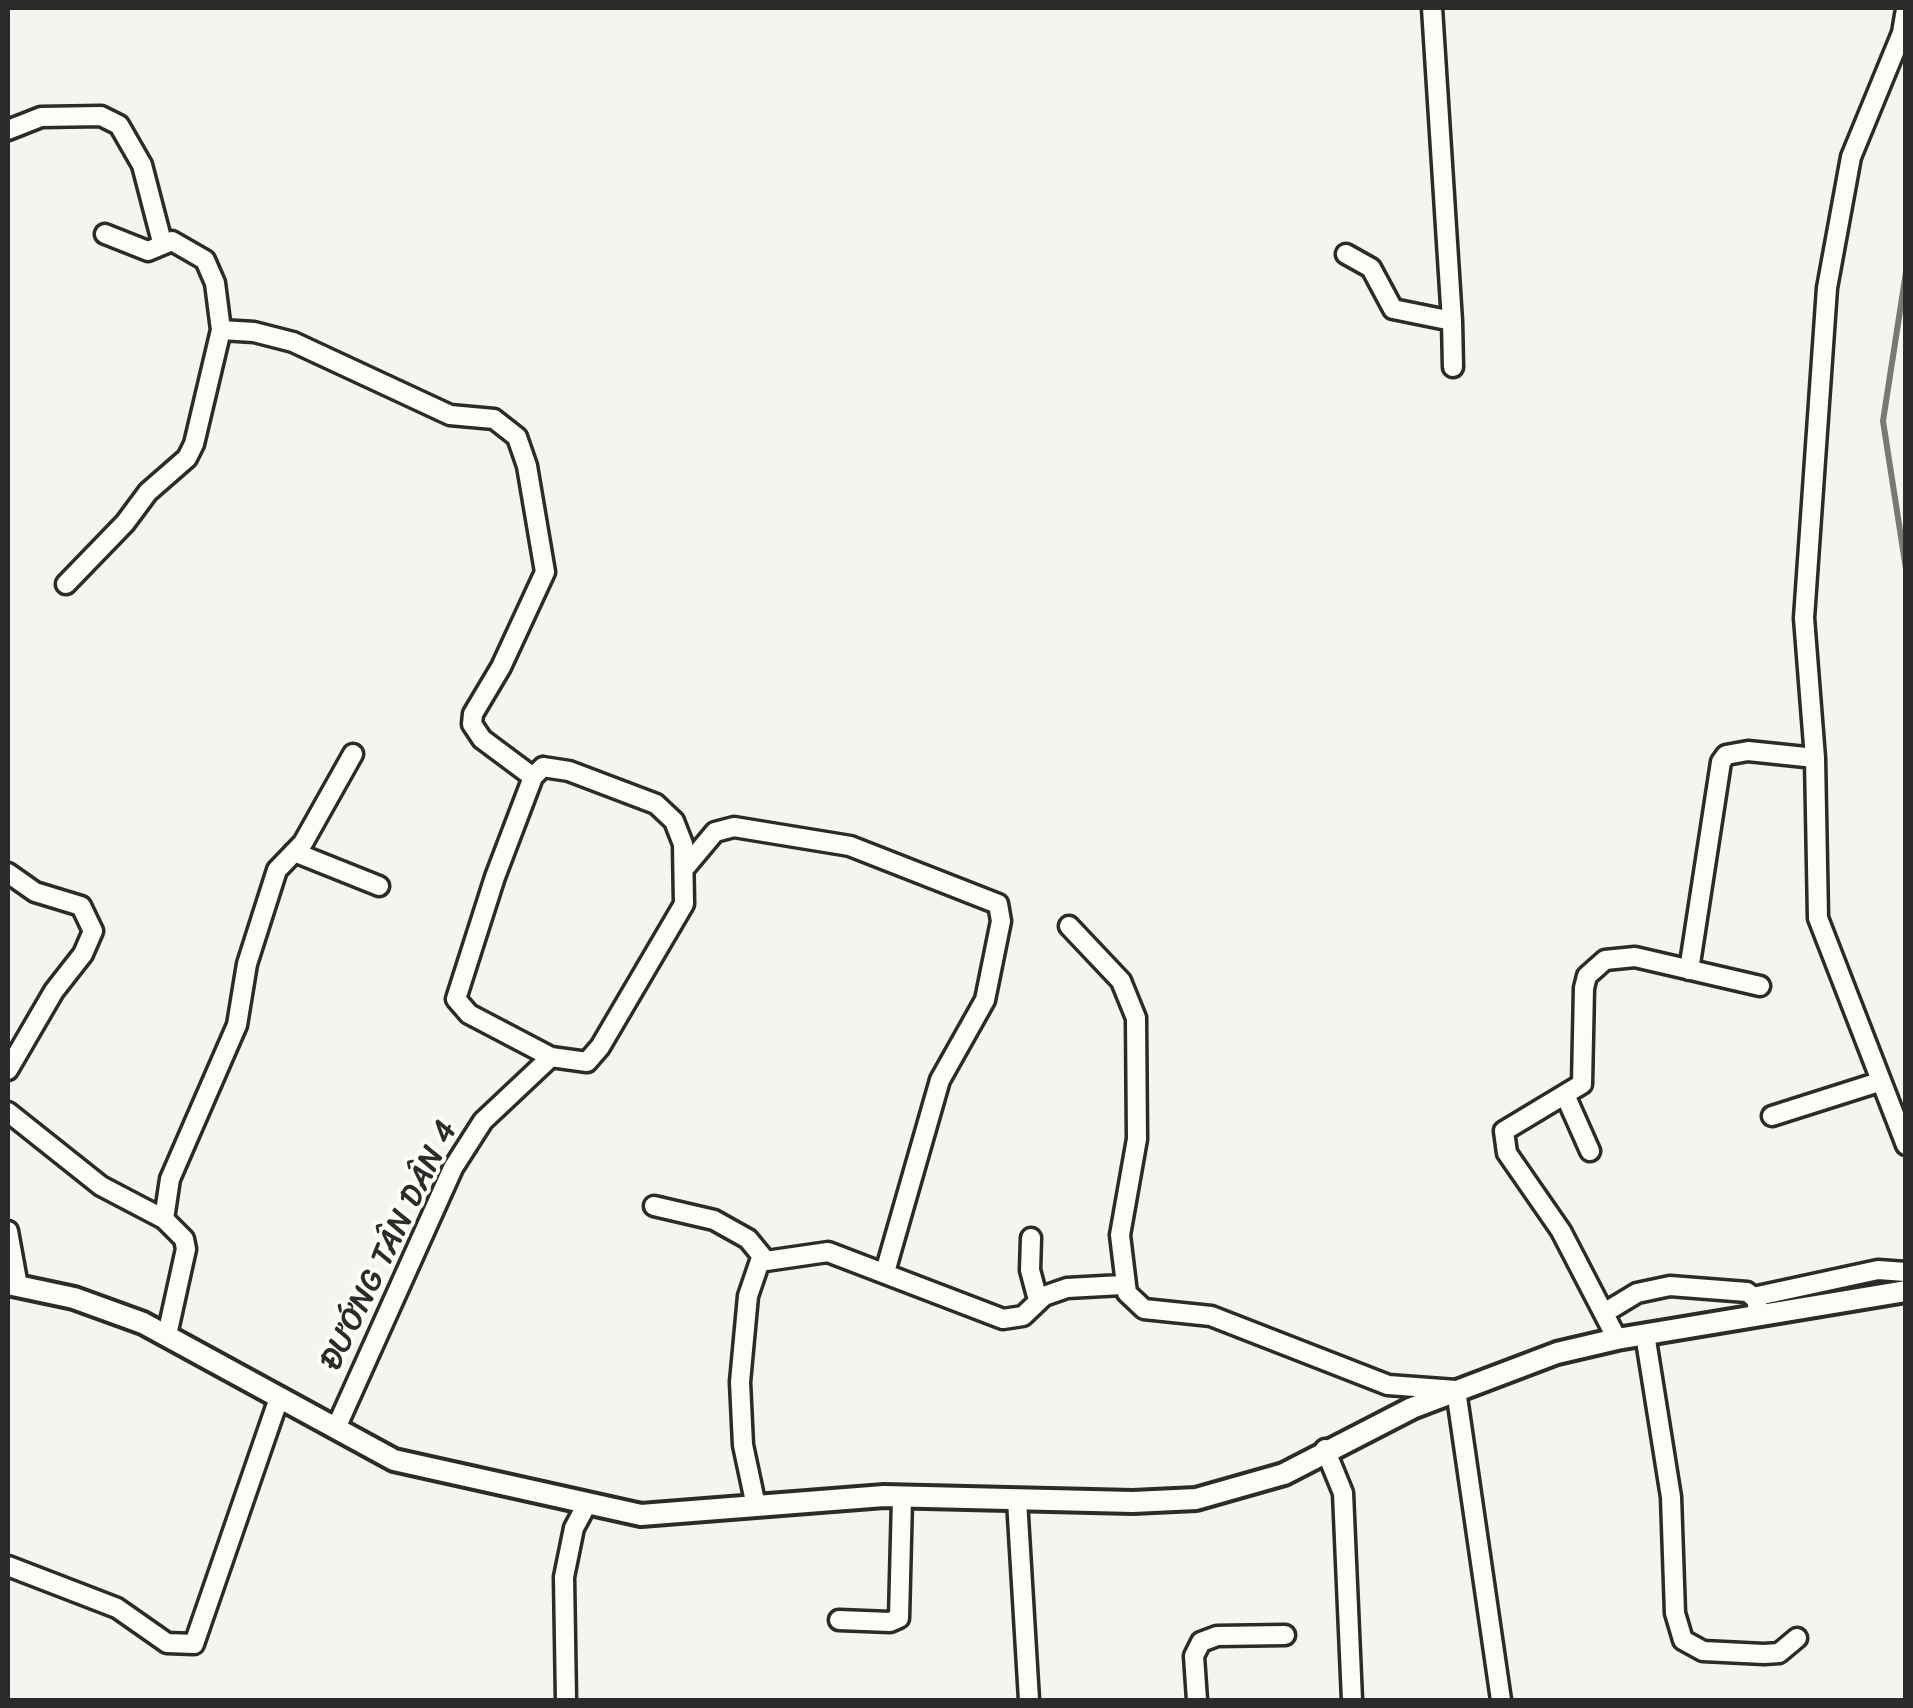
<!DOCTYPE html>
<meta charset="utf-8">
<style>
body{margin:0}
#map{position:relative;width:1913px;height:1708px;overflow:hidden;background:#f5f4ef;font-family:Sriracha,sans-serif}
canvas{display:block}
.frame{position:absolute;inset:0;border:10px solid #2b2b2b;pointer-events:none}
</style>
<div id="map">
<canvas width="1913" height="1708"></canvas>
<div class="frame"></div>
</div>
<script>
const c = document.querySelector('canvas').getContext('2d');
c.lineJoin = 'round';
function poly(rows) {
  const path = new Path2D();
  for (const r of rows) {
    path.moveTo(r[0], r[1]);
    for (let i = 2; i < r.length; i += 2) path.lineTo(r[i], r[i + 1]);
  }
  return path;
}
function strokePath(path, color, width, dash) {
  c.strokeStyle = color;
  c.lineWidth = width;
  c.lineCap = dash ? 'butt' : 'round';
  c.setLineDash(dash || []);
  c.stroke(path);
}
function label(font, color, halo, rows, align = 'center') {
  c.font = font + ' Sriracha,sans-serif';
  c.lineWidth = 8;
  c.setLineDash([]);
  c.textBaseline = 'middle';
  c.strokeStyle = halo;
  c.fillStyle = color;
  for (const [text, x, y, turn = 0] of rows) {
    c.save();
    c.translate(x, y);
    c.rotate((+turn || 0) * Math.PI / 180);
    c.textAlign = isNaN(turn) ? turn : align;
    if (halo) c.strokeText(text, 0, 0);
    c.fillText(text, 0, 0);
    c.restore();
  }
}
strokePath(poly([
 [1906,272,1883,421,1906,569]
]), '#797877', 6);
const minor = poly([
 [1906,9,1902,33,1851,157,1827,288,1804,618,1815,758,1818,918,1906,1145],
 [8,130,41,117,101,116,119,125,142,165,162,242],
 [1346,254,1371,268,1393,309,1452,321,1432,8],
 [1452,321,1453,367],
 [221,330,254,332,293,342,450,415,494,419,517,437,527,466,545,572,501,667,473,714,472,724,482,739,533,777],
 [66,584,125,523,148,492,187,458,194,444,221,330,215,283,205,260,172,241,148,251,105,234],
 [543,767,569,771,656,804,674,821,683,844,684,904,600,1047,587,1062,551,1057,469,1014,456,999,495,877,533,777,543,767],
 [294,852,379,886],
 [684,869,715,832,734,827,850,846,998,904,1001,921,985,1000,940,1080,885,1272],
 [8,873,35,892,81,906,93,931,83,954,54,991,8,1070],
 [1069,926,1121,981,1136,1018,1137,1139,1120,1235,1127,1293,1144,1309,1211,1316,1388,1385,1456,1390,1501,1700],
 [1689,970,1721,762,1726,755,1748,751,1815,758],
 [1566,1097,1590,1151],
 [8,1112,101,1186,164,1219],
 [1772,1116,1879,1082],
 [654,1206,714,1220,748,1239,766,1261,828,1252,1003,1319,1023,1316,1044,1296,1067,1288,1122,1285],
 [8,1231,18,1286],
 [1031,1238,1030,1270,1038,1300],
 [1753,1297,1878,1270,1906,1272],
 [1604,1313,1637,1293,1670,1286,1747,1292,1756,1299,1759,1316],
 [1645,1334,1671,1497,1675,1613,1683,1640,1703,1651,1764,1654,1779,1653,1797,1638],
 [167,1335,186,1249,184,1239,164,1219,170,1179,237,1025,247,964,277,870,303,843,353,754],
 [1617,1339,1561,1231,1507,1153,1504,1131,1582,1084,1584,988,1587,976,1605,960,1635,957,1760,986],
 [336,1428,453,1168,483,1121,551,1057],
 [1325,1449,1343,1493,1352,1700],
 [1017,1500,1029,1700],
 [756,1506,743,1445,740,1382,748,1296,761,1258],
 [8,1566,117,1608,167,1643,194,1644,279,1398],
 [839,1620,890,1622,899,1618,902,1499],
 [566,1700,564,1577,574,1528,587,1504],
 [1197,1700,1194,1656,1201,1642,1217,1636,1285,1635]
]);
const tertiary = poly([
 [8,1284,74,1298,143,1323,394,1460,641,1515,884,1496,1133,1502,1196,1499,1284,1474,1412,1408,1557,1353,1617,1339,1906,1291]
]);
strokePath(minor, '#2b2b2b', 25);
strokePath(tertiary, '#2b2b2b', 28);
strokePath(minor, '#fdfcf7', 18);
strokePath(tertiary, '#fdfcf7', 20);
label('32px', '#2b2b2b', '#fdfcf7', [
 ["ĐƯỚNG TÂN DÂN 4",390,1246,-64]
]);
</script>
